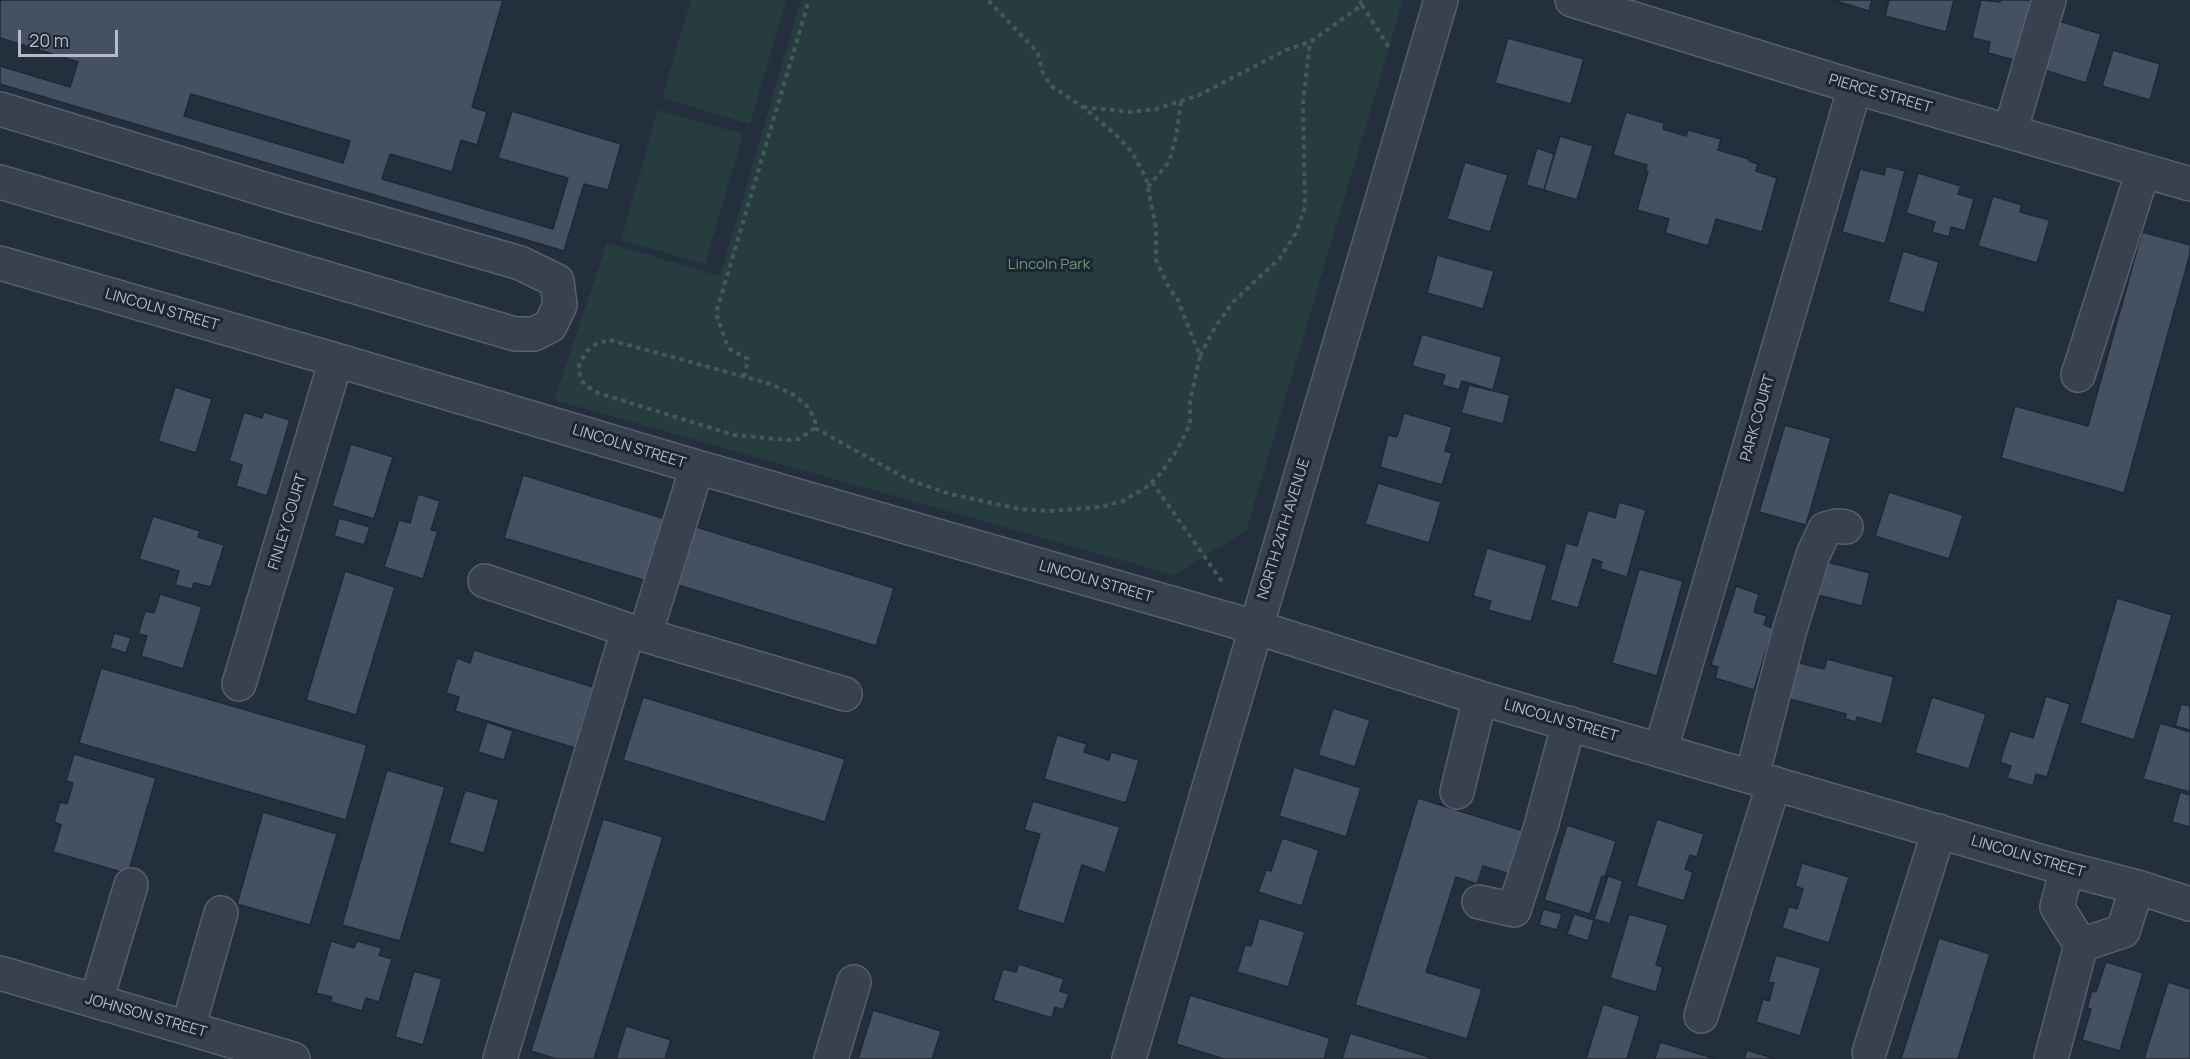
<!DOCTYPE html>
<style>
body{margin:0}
#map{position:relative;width:2190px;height:1059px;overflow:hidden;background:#242f3e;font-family:Manrope,sans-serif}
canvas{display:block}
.scale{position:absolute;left:18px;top:30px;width:100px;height:27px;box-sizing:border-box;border:3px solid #b4bcc9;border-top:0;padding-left:8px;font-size:18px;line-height:21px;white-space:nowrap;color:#b4bcc9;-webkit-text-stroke:4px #1d2633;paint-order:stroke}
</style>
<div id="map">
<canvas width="2190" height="1059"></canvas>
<div class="scale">20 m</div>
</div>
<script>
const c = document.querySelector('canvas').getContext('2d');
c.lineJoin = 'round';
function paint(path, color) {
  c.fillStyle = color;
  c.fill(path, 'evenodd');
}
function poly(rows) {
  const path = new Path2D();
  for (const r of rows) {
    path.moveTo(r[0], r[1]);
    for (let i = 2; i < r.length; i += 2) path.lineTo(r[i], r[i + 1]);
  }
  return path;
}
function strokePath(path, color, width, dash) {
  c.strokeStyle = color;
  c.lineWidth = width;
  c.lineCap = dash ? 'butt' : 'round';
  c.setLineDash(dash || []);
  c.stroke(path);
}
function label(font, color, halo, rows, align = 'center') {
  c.font = font + ' Manrope,sans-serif';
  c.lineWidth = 6;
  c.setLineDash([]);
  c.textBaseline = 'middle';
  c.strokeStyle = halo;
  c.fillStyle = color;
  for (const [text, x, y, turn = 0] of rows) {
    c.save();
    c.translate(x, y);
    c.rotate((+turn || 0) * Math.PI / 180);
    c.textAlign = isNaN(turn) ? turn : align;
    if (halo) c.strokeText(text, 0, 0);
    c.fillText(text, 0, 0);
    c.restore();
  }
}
paint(poly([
 [691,0,786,0,750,124,662,98],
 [801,0,1403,0,1246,531,1174,575,554,400,607,243,720,276],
 [658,110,743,134,705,264,621,240]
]), '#263c3f');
const building = poly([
 [0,0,503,0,472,107,487,112,477,145,461,140,452,172,390,154,382,179,553,229,568,178,498,158,512,111,621,144,608,190,584,184,564,251,0,84,0,66,70,87,78,62,0,38,0,0],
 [191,94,350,141,343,163,184,116,191,94],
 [1832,0,1872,0,1869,11,1832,0],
 [1889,0,1954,0,1946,32,1885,16,1889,0],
 [1981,0,2000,2,2000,0,2033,0,2018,61,1988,53,1990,42,1972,38,1981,0],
 [2059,21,2101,34,2086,83,2044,70,2059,21],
 [1508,38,1584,59,1571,104,1495,83,1508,38],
 [2113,50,2160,64,2150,100,2102,86,2113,50],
 [1626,112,1664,123,1663,129,1686,136,1688,130,1721,139,1718,150,1749,159,1749,161,1758,164,1756,171,1777,178,1762,232,1716,219,1708,246,1665,233,1669,219,1637,210,1648,172,1646,171,1647,165,1613,155,1626,112],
 [1560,136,1593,146,1577,200,1544,190,1560,136],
 [1537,148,1554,154,1544,190,1526,185,1537,148],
 [1465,162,1508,175,1490,232,1447,219,1465,162],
 [1886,166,1905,171,1885,244,1842,232,1860,169,1884,175,1886,166],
 [1918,173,1961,186,1958,194,1974,199,1965,231,1951,227,1949,237,1932,232,1935,222,1906,213,1918,173],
 [1993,196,2022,205,2020,212,2050,220,2037,263,1978,246,1993,196],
 [2142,232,2190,245,2190,254,2124,493,2001,458,2015,406,2088,426,2142,232],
 [1903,251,1939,262,1924,313,1888,302,1903,251],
 [1437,255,1494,271,1483,309,1427,293,1437,255],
 [1422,334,1502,357,1493,390,1462,381,1459,390,1442,385,1445,375,1412,366,1422,334],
 [1469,385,1510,395,1503,424,1461,413,1469,385],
 [175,387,212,399,196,453,158,441,175,387],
 [244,412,262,418,264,412,290,420,267,496,236,486,242,465,229,461,244,412],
 [1404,413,1452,427,1445,451,1452,453,1442,485,1380,467,1388,435,1397,437,1404,413],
 [1785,425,1831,438,1806,525,1759,512,1785,425],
 [351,444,393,457,374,519,332,506,351,444],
 [523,475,672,521,653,583,504,538,523,475],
 [1378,483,1441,502,1429,543,1365,524,1378,483],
 [1889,492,1963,515,1949,559,1875,536,1889,492],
 [418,494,440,501,431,530,438,531,423,579,384,567,399,520,410,523,418,494],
 [1619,502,1646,510,1627,577,1600,569,1602,562,1593,559,1578,608,1550,600,1566,543,1577,546,1588,510,1615,518,1619,502],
 [153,516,200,531,198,537,224,545,211,587,194,583,192,589,175,585,179,571,139,559,153,516],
 [339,518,370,527,364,545,334,536,339,518],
 [693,526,894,588,876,646,675,584,693,526],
 [1487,548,1547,565,1531,622,1488,610,1491,601,1473,596,1487,548],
 [1827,562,1870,573,1862,606,1818,595,1827,562],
 [1639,569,1683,581,1657,676,1612,663,1639,569],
 [345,571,395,587,356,715,306,700,345,571],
 [1736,586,1759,594,1754,612,1767,616,1764,625,1773,628,1754,690,1715,678,1718,667,1711,665,1736,586],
 [160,594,202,607,183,669,141,656,147,636,138,634,145,611,154,613,160,594],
 [2117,598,2172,615,2134,740,2080,723,2117,598],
 [114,633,131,638,126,653,110,648,114,633],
 [474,650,593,687,575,748,455,711,459,697,446,693,457,658,470,663,474,650],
 [1827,659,1894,677,1882,724,1857,717,1856,722,1845,719,1846,714,1786,698,1795,662,1824,669,1827,659],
 [101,668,367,745,346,820,79,743,101,668],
 [2046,696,2070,704,2047,777,2036,774,2033,786,2007,778,2011,766,2000,762,2010,731,2033,738,2046,696],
 [643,697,845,759,825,822,623,760,643,697],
 [1932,697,1986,714,1969,769,1915,753,1932,697],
 [2181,704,2190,706,2190,730,2175,726,2181,704],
 [1333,708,1370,720,1355,767,1318,755,1333,708],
 [487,722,513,731,504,760,478,752,487,722],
 [2160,723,2190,732,2190,792,2143,779,2160,723],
 [1057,735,1087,744,1084,752,1109,760,1111,752,1139,760,1126,803,1044,779,1057,735],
 [74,754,156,778,128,874,53,852,61,825,54,822,60,802,67,804,73,783,66,781,74,754],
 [1294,767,1361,788,1346,837,1279,816,1294,767],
 [387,770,445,787,400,941,342,925,387,770],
 [465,790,499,800,484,853,449,843,465,790],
 [2180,792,2190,795,2190,827,2172,822,2180,792],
 [1418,798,1530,833,1517,876,1483,866,1477,884,1456,877,1426,972,1482,989,1467,1039,1355,1005,1418,798],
 [1033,801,1120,827,1105,873,1082,865,1064,924,1017,910,1040,834,1024,830,1033,801],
 [263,812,337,834,310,925,237,904,263,812],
 [603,819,663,837,594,1059,556,1059,531,1051,603,819],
 [1657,819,1704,834,1697,857,1690,855,1685,869,1693,872,1684,901,1636,886,1657,819],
 [1567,825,1616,841,1605,877,1602,876,1590,914,1544,900,1567,825],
 [1282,838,1319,850,1302,906,1258,892,1266,870,1271,871,1282,838],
 [1802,863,1849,877,1829,943,1782,928,1789,906,1797,909,1803,889,1795,886,1802,863],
 [1608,876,1623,881,1610,924,1594,919,1608,876],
 [1543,909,1562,914,1557,930,1539,925,1543,909],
 [1574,914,1594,920,1588,941,1567,934,1574,914],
 [1629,914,1668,925,1656,965,1663,967,1656,992,1610,978,1629,914],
 [1259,918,1305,932,1288,987,1237,972,1245,945,1251,946,1259,918],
 [1939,938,1990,954,1958,1059,1901,1059,1939,938],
 [331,941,354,948,357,941,382,948,379,955,392,959,379,1002,366,998,362,1011,330,1002,332,997,316,993,331,941],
 [1776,955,1821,968,1800,1036,1756,1022,1763,999,1769,1001,1774,983,1768,982,1776,955],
 [2106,962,2143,973,2120,1051,2082,1040,2091,1009,2087,1008,2092,991,2096,992,2106,962],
 [1019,964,1064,979,1060,991,1069,994,1063,1010,1055,1007,1052,1018,993,1000,1003,969,1016,972,1019,964],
 [414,971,442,979,423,1045,395,1037,414,971],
 [2168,982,2190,989,2190,1059,2144,1059,2168,982],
 [1190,995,1330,1038,1324,1059,1224,1059,1176,1044,1190,995],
 [1603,1004,1640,1016,1627,1059,1586,1059,1603,1004],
 [873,1010,941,1031,932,1059,858,1059,873,1010],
 [626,1026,671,1040,665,1059,616,1059,626,1026],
 [1350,1033,1432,1058,1432,1059,1342,1059,1350,1033],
 [1660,1042,1716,1059,1655,1059,1660,1042],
 [1747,1050,1776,1059,1744,1059,1747,1050]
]);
paint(building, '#455162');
strokePath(building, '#1f2835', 1.5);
const minor = poly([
 [1572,0,1855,87,2190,184],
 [0,109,290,197,520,263,557,281,560,305,550,326,534,334,515,334,0,182],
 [2010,132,2049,0],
 [0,263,336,360,697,467,1255,627,1480,698,2067,869,2137,887,2190,904],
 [2078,375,2143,171],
 [485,581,628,630],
 [645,635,697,467],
 [239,684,336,360],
 [1661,749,1855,87],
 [1752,776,1790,629,1813,555,1825,529,1836,526,1846,527],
 [1457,792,1480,698],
 [1479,902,1514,910,1541,826,1569,723],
 [2081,945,2123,931,2137,887],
 [0,973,293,1059],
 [96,1001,131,885],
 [1701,1016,1774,783],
 [188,1028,221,913],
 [1869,1053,1939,831],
 [500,1059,628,630,845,694],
 [831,1059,854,982],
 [1129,1059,1441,0],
 [2051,1059,2081,945,2057,907,2067,869]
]);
strokePath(minor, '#565f6c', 36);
strokePath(poly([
 [1362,5,1390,49],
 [1083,107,1131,112,1156,109,1199,95,1286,50,1310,42,1362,5,1359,0],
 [1148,187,1169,162,1176,137,1181,102],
 [610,340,771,384,794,395,807,406,815,419,815,428,799,439,787,440,734,435,598,393,586,386,580,378,579,365,587,351,596,344,610,340],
 [1200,356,1215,327,1233,302,1279,259,1296,233,1305,207,1303,103,1310,42],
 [744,377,748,359,728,348,716,313,809,0],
 [815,428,907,479,950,494,1020,509,1049,511,1100,507,1123,501,1145,488,1161,473,1177,450,1190,424,1190,401,1200,356,1177,298,1169,288,1156,260,1156,227,1146,178,1132,152,1115,134,1083,107,1051,86,1042,71,1038,53,988,0],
 [1152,482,1223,583]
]), '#44595c', 4, [4.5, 4.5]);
strokePath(minor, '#38414e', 33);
label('15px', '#b4bcc9', '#1d2633', [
 ["PIERCE STREET",1880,94,16],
 ["LINCOLN STREET",162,310,16],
 ["PARK COURT",1758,418,-74],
 ["LINCOLN STREET",629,447,17],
 ["FINLEY COURT",288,522,-73],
 ["NORTH 24TH AVENUE",1284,529,-73],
 ["LINCOLN STREET",1096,582,16],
 ["LINCOLN STREET",1561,721,16],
 ["LINCOLN STREET",2028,857,16],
 ["JOHNSON STREET",146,1016,16]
]);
label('15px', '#6b9a76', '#1d2633', [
 ["Lincoln Park",1049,265]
]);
</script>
